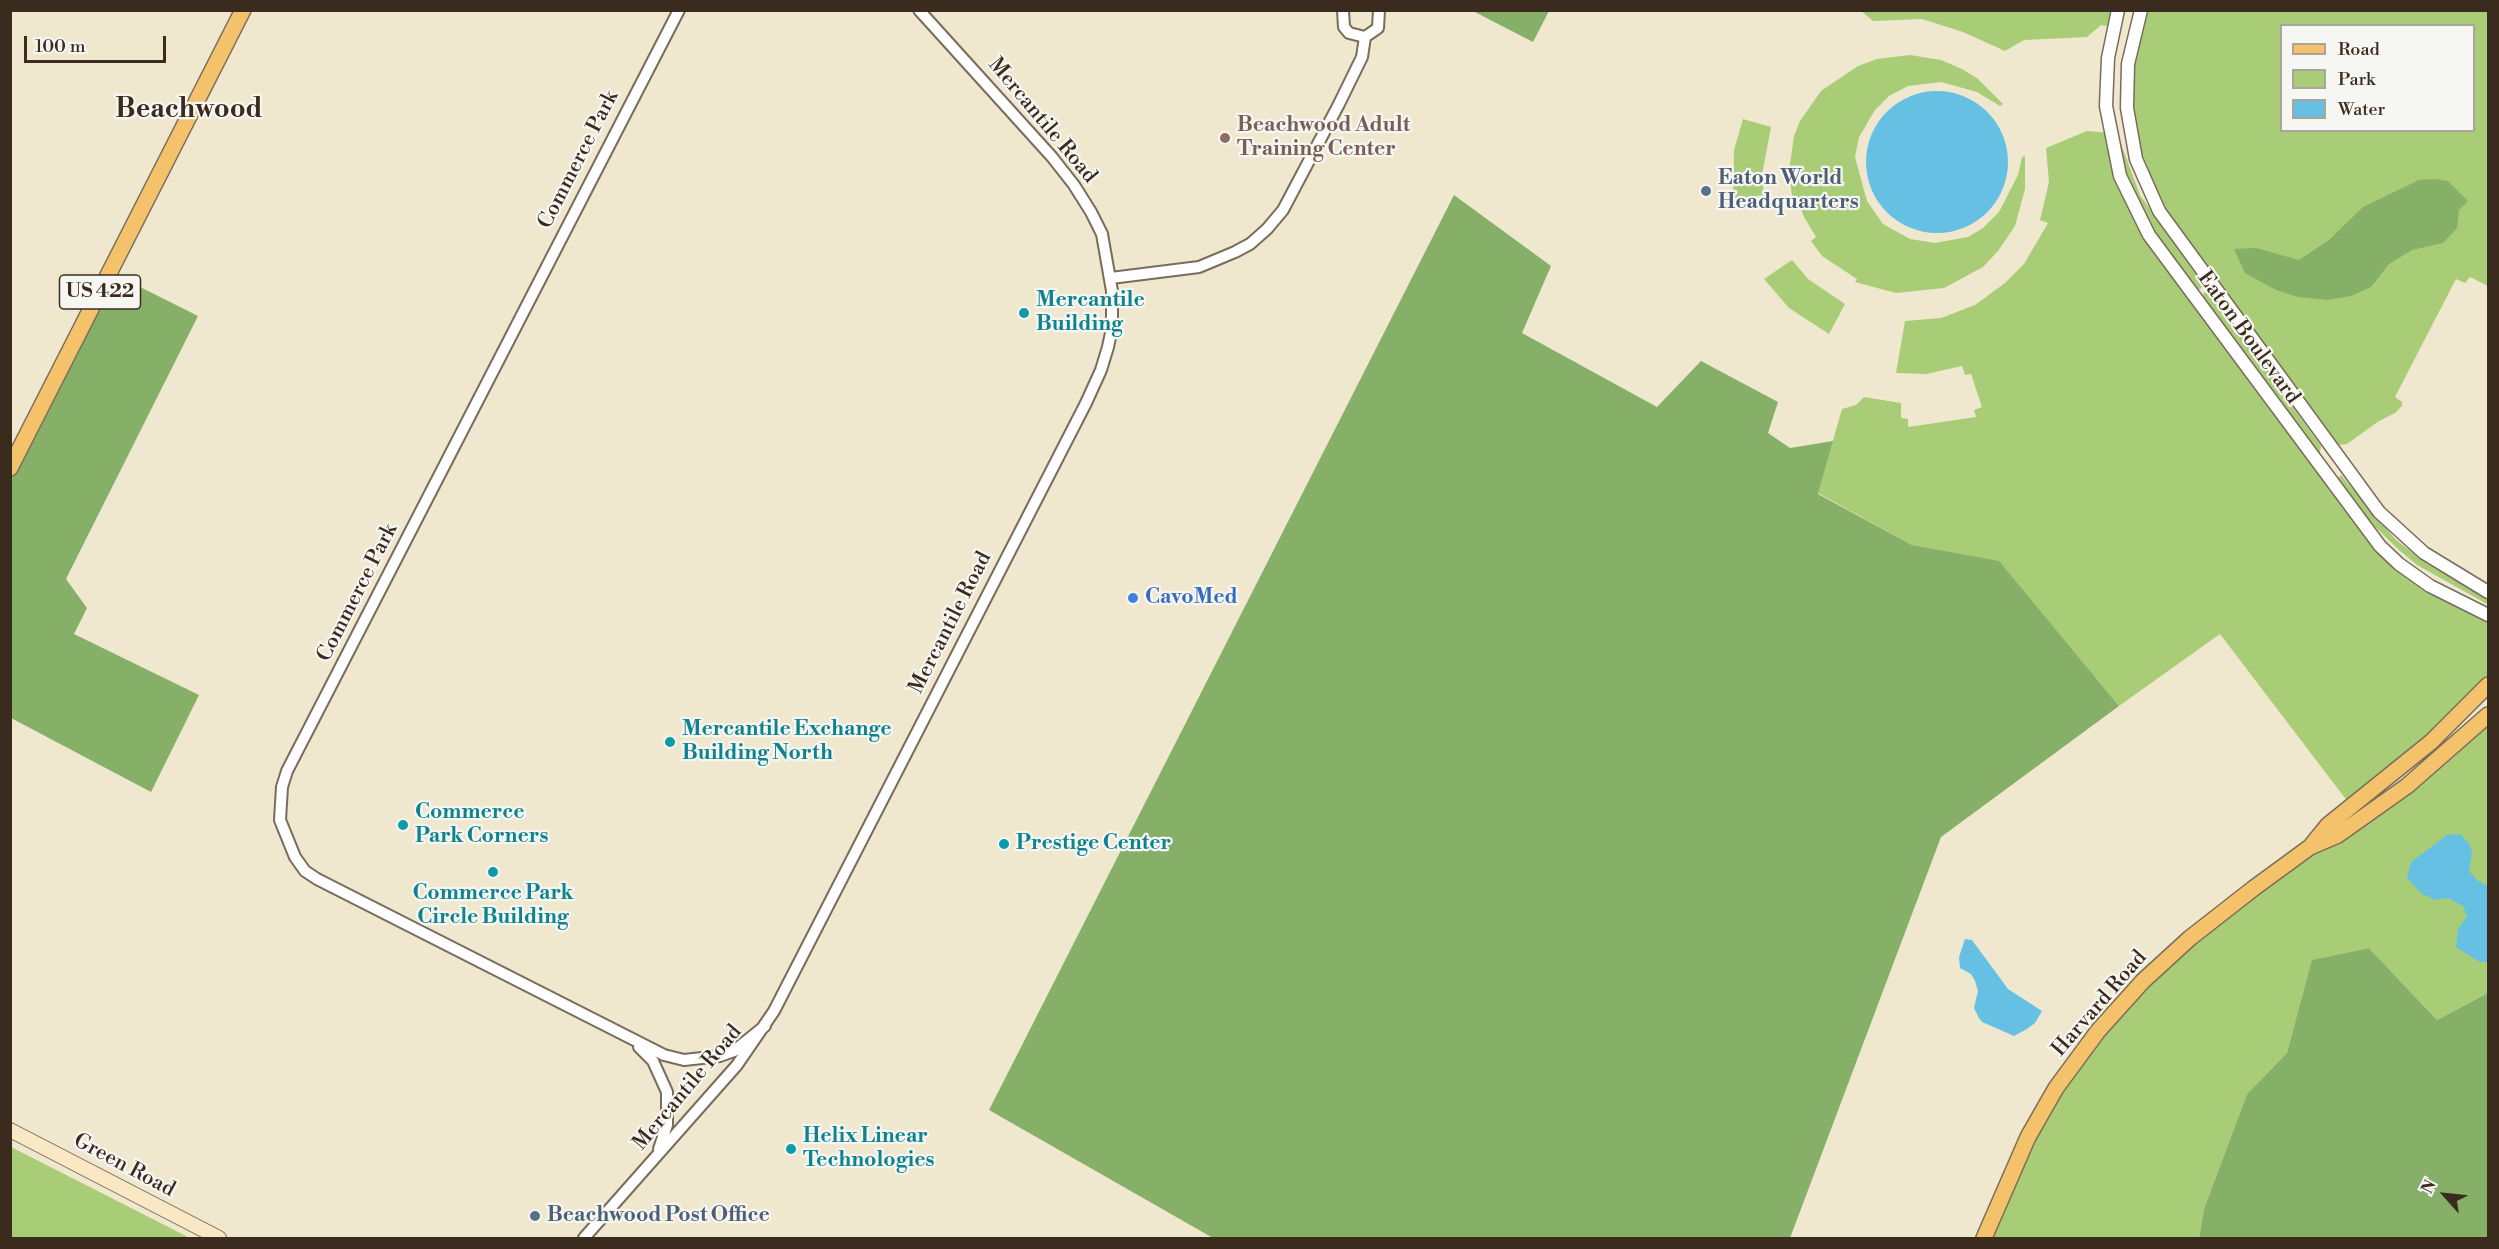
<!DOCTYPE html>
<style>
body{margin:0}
#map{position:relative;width:2499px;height:1249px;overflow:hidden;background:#f0e7cf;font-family:"Libre Bodoni",serif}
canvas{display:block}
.frame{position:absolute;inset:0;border:12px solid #3b2a1e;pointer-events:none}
.legend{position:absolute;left:2280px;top:24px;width:195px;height:108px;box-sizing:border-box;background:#f6f6f2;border:2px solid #aba49d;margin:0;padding:8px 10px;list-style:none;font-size:18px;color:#3b2a1e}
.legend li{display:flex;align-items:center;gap:12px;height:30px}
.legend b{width:30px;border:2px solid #aba49d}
.north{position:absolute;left:2415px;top:1165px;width:60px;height:60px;-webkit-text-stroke:4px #f6f6f2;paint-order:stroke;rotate:297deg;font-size:16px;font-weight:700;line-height:24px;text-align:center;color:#3b2a1e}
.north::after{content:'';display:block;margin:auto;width:21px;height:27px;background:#3b2a1e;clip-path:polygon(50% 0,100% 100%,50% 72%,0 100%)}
.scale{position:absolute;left:24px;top:36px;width:142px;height:27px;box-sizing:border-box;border:3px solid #3b2a1e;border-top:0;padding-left:8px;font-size:18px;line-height:21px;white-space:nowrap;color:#3b2a1e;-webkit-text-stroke:4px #f6f6f2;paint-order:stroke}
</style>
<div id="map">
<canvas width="2499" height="1249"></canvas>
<div class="frame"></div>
<ul class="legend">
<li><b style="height:8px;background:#f3c26a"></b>Road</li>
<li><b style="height:16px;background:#a9cd77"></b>Park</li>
<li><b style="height:16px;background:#66c0e4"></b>Water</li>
</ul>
<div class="north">N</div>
<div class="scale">100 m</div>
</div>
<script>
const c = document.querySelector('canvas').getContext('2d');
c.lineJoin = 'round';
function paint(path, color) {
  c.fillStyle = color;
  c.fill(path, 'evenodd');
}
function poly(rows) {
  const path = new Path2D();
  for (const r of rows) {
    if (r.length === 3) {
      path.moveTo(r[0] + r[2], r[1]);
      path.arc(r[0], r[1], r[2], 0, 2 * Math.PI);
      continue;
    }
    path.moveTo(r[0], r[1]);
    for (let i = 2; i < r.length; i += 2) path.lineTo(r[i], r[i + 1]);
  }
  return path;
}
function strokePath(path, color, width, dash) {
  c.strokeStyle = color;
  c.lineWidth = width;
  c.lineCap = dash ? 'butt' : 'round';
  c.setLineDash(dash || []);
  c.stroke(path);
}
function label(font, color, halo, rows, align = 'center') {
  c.font = font + ' "Libre Bodoni",serif';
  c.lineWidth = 4.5;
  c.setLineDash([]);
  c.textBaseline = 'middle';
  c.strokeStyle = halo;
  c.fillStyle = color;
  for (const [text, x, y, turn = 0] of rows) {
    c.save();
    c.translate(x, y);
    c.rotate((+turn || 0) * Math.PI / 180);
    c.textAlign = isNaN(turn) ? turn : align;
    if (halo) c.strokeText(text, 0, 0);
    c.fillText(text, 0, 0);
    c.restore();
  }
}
paint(poly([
 [1861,11,2118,11,2113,27,2101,25,2087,37,2024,40,2005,51,1963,32,1922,19,1873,21],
 [2141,11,2488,11,2488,286,2470,277,2465,283,2456,279,2395,397,2402,402,2402,406,2395,413,2379,421,2347,444,2338,445,2332,440,2172,233,2130,134,2133,38],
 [2282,26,2474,26,2474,130,2282,130],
 [1910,55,1941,60,1962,69,1978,79,2003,104,2000,106,1977,92,1941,82,1908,86,1889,96,1875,110,1859,137,1855,157,1867,201,1883,224,1910,239,1935,243,1968,237,1983,228,1999,212,2018,175,2022,157,2025,156,2025,189,2015,226,1998,251,1983,267,1944,288,1896,293,1855,282,1857,279,1822,256,1811,241,1816,237,1804,217,1796,196,1792,196,1789,172,1794,136,1800,121,1821,91,1858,66,1877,59],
 [1743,119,1771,127,1762,175,1764,195,1733,199,1734,150],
 [2087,131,2110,133,2139,218,2399,564,2488,615,2488,685,2351,806,2220,634,2119,706,1999,562,1912,545,1818,493,1842,409,1856,405,1864,397,1901,403,1901,418,1908,419,1908,427,1976,417,1974,410,1982,407,1971,374,1965,375,1962,366,1926,374,1896,373,1905,321,1941,318,1975,305,2005,283,2024,264,2048,223,2040,220,2049,182,2046,148],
 [2117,133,2140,195,2204,286,2197,291,2148,222,2123,169],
 [1792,260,1808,279,1845,304,1829,334,1789,308,1764,279],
 [2207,290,2321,446,2320,452,2316,452,2201,296],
 [2341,475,2395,539,2427,564,2488,598,2487,604,2417,565,2399,550,2363,515,2337,479],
 [2488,715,2488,993,2437,1020,2369,948,2313,960,2287,1053,2247,1094,2204,1209,2199,1238,1984,1238,2056,1088,2190,938,2338,835],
 [11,1147,190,1238,11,1238]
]), '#a9cd77');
paint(poly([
 [1473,11,1549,11,1533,42],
 [2435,179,2448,181,2468,201,2459,210,2457,228,2443,243,2412,250,2389,264,2371,287,2351,296,2328,300,2298,297,2276,290,2245,273,2234,249,2256,248,2299,260,2329,240,2363,207,2419,180],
 [1454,195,1551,266,1522,333,1657,407,1701,361,1778,402,1768,433,1790,448,1833,441,1818,494,1912,545,1999,561,2119,706,1941,837,1790,1238,1213,1238,989,1110],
 [110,272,198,316,66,579,87,608,74,634,199,695,151,792,11,718,10,468],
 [2369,948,2437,1020,2488,993,2488,1238,2199,1238,2204,1209,2247,1094,2287,1053,2312,960]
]), '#86b068');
paint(poly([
 [1937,162,71],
 [2460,834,2470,845,2472,854,2469,871,2478,881,2488,886,2488,962,2480,962,2456,947,2458,929,2467,916,2463,906,2448,898,2436,900,2422,894,2407,878,2411,862,2447,835],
 [1965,939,1972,940,2008,989,2042,1011,2035,1023,2027,1029,2014,1036,1982,1022,1979,1018,1974,1008,1978,991,1975,981,1971,974,1960,968,1959,957]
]), '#66c0e4');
const minor = poly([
 [679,10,287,771,282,787,280,820,295,857,305,871,317,879,664,1055,684,1060,720,1056,734,1051,765,1026],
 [1343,10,1344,27,1349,33,1365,37,1378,28,1379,10],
 [1111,278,1199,267,1235,252,1250,244,1267,229,1283,210,1339,104,1362,57,1365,37],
 [639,1047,653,1061,667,1092,667,1125,659,1149],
 [584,1238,737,1065,774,1011,1086,403,1101,370,1108,347,1112,328,1112,291,1102,234,1091,212,1074,185,1052,157,919,10]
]);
const tertiary = poly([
 [2118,10,2108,58,2106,106,2120,176,2149,235,2380,546,2399,564,2430,586,2488,615],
 [2141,10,2128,64,2127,108,2136,159,2159,211,2379,512,2424,553,2488,592]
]);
const secondary = poly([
 [10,1130,219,1238]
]);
const primary = poly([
 [10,468,243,10],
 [2311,846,2328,825,2431,742,2488,685],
 [1984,1238,2028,1137,2056,1088,2098,1031,2143,981,2190,938,2254,888,2310,847,2338,835,2407,786,2488,715]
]);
strokePath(minor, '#7a6c5c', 14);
strokePath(tertiary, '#7a6c5c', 15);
strokePath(secondary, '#7a6c5c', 16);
strokePath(primary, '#7a6c5c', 18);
strokePath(minor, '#fff', 10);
strokePath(tertiary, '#fff', 12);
strokePath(secondary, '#fae7c3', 14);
strokePath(primary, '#f3c26a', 15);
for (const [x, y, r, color] of [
 [1225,138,6,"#8d6e63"],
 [1706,191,6,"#5c6f8a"],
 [1024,313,6,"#0f9aa8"],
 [1133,598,6,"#3f7fe0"],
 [670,742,6,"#0f9aa8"],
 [403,825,6,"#0f9aa8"],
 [1004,844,6,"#0f9aa8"],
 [493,872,6,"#0f9aa8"],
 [791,1149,6,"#0f9aa8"],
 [535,1216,6,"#5c6f8a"]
]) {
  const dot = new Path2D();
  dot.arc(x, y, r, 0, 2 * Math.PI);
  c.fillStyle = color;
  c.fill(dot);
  strokePath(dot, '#f6f6f2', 2);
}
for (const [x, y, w] of [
 [100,292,81]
]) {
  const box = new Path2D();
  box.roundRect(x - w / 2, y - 17, w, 34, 4.5);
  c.fillStyle = '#f6f6f2';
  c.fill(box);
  strokePath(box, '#3b2a1e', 1.5);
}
label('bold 20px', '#3b2a1e', null, [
 ["US 422",100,292]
]);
label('21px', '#3b2a1e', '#f6f6f2', [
 ["Mercantile Road",1042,121,50],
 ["Commerce Park",579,160,-63],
 ["Eaton Boulevard",2248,338,54],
 ["Commerce Park",358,593,-63],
 ["Mercantile Road",951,623,-63],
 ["Harvard Road",2100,1004,-49],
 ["Mercantile Road",688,1088,-50],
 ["Green Road",124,1166,28]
]);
label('bold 21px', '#785e54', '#f6f6f2', [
 ["Beachwood Adult",1237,126],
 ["Training Center",1237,150]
], 'left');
label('bold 21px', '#4e5e75', '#f6f6f2', [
 ["Eaton World",1718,179],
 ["Headquarters",1718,203],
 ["Beachwood Post Office",547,1216]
], 'left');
label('bold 21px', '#0d838f', '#f6f6f2', [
 ["Mercantile",1036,301],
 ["Building",1036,325],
 ["Mercantile Exchange",682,730],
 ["Building North",682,754],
 ["Commerce",415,813],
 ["Park Corners",415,837],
 ["Prestige Center",1016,844],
 ["Commerce Park",493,894,"center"],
 ["Circle Building",493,918,"center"],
 ["Helix Linear",803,1137],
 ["Technologies",803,1161]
], 'left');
label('bold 21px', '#366cbe', '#f6f6f2', [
 ["CavoMed",1145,598]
], 'left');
label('bold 27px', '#3b2a1e', '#f6f6f2', [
 ["Beachwood",189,111]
]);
</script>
